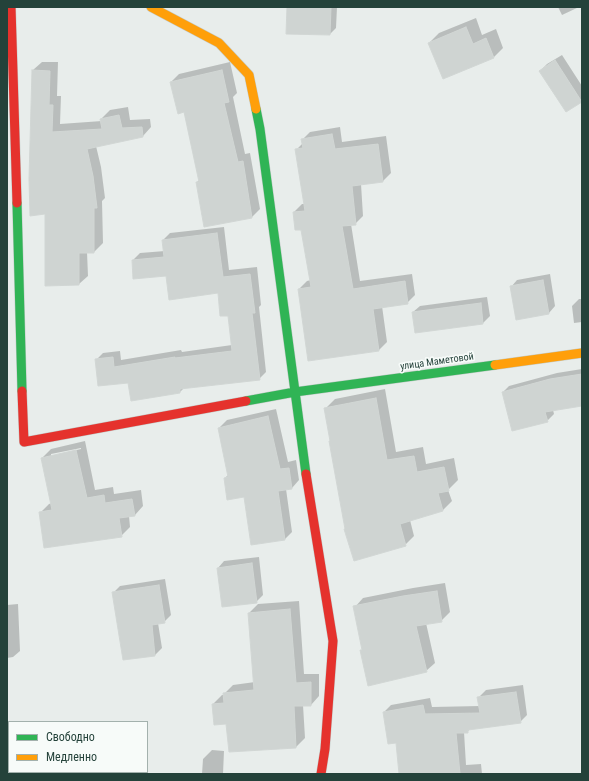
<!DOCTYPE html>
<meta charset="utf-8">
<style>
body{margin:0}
#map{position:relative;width:589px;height:781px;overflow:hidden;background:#e8edeb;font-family:"Roboto Condensed",sans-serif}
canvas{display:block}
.frame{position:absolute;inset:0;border:8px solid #24423a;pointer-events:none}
.legend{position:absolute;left:8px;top:721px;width:140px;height:52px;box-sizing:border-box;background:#f7fbf9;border:1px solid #a3b1ad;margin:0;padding:5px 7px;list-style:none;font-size:12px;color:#24423a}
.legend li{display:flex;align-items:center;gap:8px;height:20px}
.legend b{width:20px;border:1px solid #a3b1ad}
</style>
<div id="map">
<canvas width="589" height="781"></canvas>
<div class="frame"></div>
<ul class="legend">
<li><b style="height:5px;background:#30b455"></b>Свободно</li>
<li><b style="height:5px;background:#ff9f0a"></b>Медленно</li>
</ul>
</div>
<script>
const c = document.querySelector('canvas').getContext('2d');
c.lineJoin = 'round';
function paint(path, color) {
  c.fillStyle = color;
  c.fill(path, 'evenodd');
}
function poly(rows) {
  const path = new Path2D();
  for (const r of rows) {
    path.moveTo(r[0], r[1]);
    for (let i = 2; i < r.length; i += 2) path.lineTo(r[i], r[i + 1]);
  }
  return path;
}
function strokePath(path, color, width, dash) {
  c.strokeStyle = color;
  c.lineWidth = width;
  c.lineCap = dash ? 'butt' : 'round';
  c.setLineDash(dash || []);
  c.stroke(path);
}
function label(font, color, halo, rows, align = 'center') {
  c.font = font + ' "Roboto Condensed",sans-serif';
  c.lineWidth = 3.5;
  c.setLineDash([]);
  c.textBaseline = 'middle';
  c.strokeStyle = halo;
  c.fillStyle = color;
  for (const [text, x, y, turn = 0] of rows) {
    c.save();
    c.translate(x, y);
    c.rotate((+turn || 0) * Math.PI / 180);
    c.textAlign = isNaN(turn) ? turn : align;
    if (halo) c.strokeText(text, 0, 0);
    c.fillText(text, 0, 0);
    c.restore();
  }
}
paint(poly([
 [288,7,337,7,336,28,330,34],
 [558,7,579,7,562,15],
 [476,18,482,35,496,29,503,48,493,58,429,43,439,33],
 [562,55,582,86,582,100,581,101,540,71,547,64],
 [42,62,58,62,57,96,61,96,60,124,102,121,101,119,110,110,128,107,130,120,150,119,151,127,143,136,96,146,101,167,105,198,102,201,103,243,94,252,87,252,88,276,79,284,46,213,33,70],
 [230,62,237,93,233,97,245,154,250,153,260,209,252,217,205,226,197,182,199,180,184,111,171,82,179,74],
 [340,127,342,142,386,136,391,173,383,181,361,184,363,216,355,224,351,224,360,281,412,274,415,295,407,303,382,306,387,342,379,350,299,289,307,281,311,280,302,229,294,212,302,204,305,204,296,150,303,143,302,140,310,132],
 [224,227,229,270,257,267,261,305,259,307,266,372,259,379,184,388,180,392,129,382,96,360,103,353,120,351,121,360,181,350,182,352,232,345,229,315,218,292,167,275,133,260,140,253,165,251,163,240,170,233],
 [550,274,555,306,549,313,516,319,511,287,517,280],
 [487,297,490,316,483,323,416,332,413,312,420,306],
 [579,299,582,299,582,322,574,323,572,306],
 [582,369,582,405,553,410,554,414,547,421,503,392,509,386,557,373],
 [385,389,396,452,423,447,426,464,454,458,458,480,448,490,452,501,442,511,410,520,414,536,405,545,331,440,325,409,335,399],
 [276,409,288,462,296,460,299,480,292,488,286,489,292,532,285,539,244,496,225,478,229,474,219,428,227,420],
 [85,441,95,490,113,487,114,494,141,490,143,506,135,515,129,516,130,527,121,536,40,513,49,504,52,503,42,458,51,449],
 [81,448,81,449,51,456,51,454],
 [259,557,263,595,256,602,218,568,224,561],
 [165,579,171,615,164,622,158,623,162,648,155,655,124,659,114,592,120,586],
 [445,583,450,612,441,621,426,623,435,663,426,671,361,651,363,649,355,607,363,598,413,588],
 [299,601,304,674,319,674,319,696,311,705,303,705,305,738,296,747,227,723,213,704,222,695,225,695,224,694,233,685,255,682,249,613,258,604],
 [18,604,20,651,13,657,7,658,7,605],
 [523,685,527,715,520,722,470,729,467,732,464,732,466,765,481,764,482,774,400,774,397,742,384,712,391,705,430,698,432,707,480,706,479,697,486,690],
 [212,750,224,751,223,774,202,774,203,759]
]), '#0003');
const building = poly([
 [287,7,331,7,330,35,286,34,287,7],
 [466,27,473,44,486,38,494,58,443,79,428,43,466,27],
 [555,60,582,102,566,112,539,71,555,60],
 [32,70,50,71,49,105,53,105,52,132,102,129,100,119,119,115,122,128,142,127,143,137,87,149,93,176,97,208,94,208,94,253,79,253,79,285,45,286,45,214,30,216,29,179,32,70],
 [222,70,229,102,224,103,238,162,243,161,252,218,204,227,196,182,199,182,184,112,178,114,170,82,222,70],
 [332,134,335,149,378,144,383,182,352,186,356,225,342,226,353,289,405,281,408,304,373,309,379,351,308,361,298,289,311,287,301,230,295,230,293,212,305,211,295,149,303,148,301,139,332,134],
 [217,233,223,277,250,274,255,313,252,313,260,380,180,389,180,393,131,401,128,383,98,386,95,359,113,357,114,367,175,357,175,358,232,351,228,316,220,316,218,293,169,300,166,276,133,279,132,260,164,257,162,240,217,233],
 [543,280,549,314,516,320,510,286,543,280],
 [481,303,483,324,415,333,412,312,481,303],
 [582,374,582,406,545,412,548,422,512,431,502,392,550,379,582,374],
 [376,398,387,460,414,456,417,472,444,467,449,491,438,493,443,511,400,524,406,546,354,561,344,529,345,529,329,441,330,441,324,408,376,398],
 [268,416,280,469,289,468,292,489,278,491,285,540,251,545,244,497,227,500,224,478,228,477,218,428,268,416],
 [76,450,87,498,104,495,105,503,132,499,135,516,119,518,122,537,44,548,39,512,52,510,41,458,76,450],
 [252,563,257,603,222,607,217,568,252,563],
 [159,585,165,623,152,625,155,656,123,660,112,592,159,585],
 [437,591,442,622,416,626,427,672,368,686,360,650,362,650,353,606,403,596,437,591],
 [290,609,296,683,311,682,311,706,294,706,296,748,229,752,226,724,214,725,212,704,224,703,223,693,254,690,248,613,290,609],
 [516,692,521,723,468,730,468,733,456,733,460,774,399,774,396,743,388,744,383,712,423,705,425,714,480,713,477,697,516,692]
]);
paint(building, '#cfd4d2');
strokePath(building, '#d1d6d4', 1);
const fast = poly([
 [256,109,260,129,306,474],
 [17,203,22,391],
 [246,401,295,392,495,365]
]);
const slow = poly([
 [151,7,219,43,249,75,256,109],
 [495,365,582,353]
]);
const jam = poly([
 [11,7,17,203],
 [22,391,24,442,246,401],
 [306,474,333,641,325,749,321,774]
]);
strokePath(fast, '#c3cbc8', 10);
strokePath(slow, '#c3cbc8', 10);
strokePath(jam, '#c3cbc8', 10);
strokePath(fast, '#30b455', 9);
strokePath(slow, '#ff9f0a', 9);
strokePath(jam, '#e5322d', 9);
label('10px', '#24423a', '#f7fbf9', [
 ["улица Маметовой",437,362,-8]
]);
</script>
